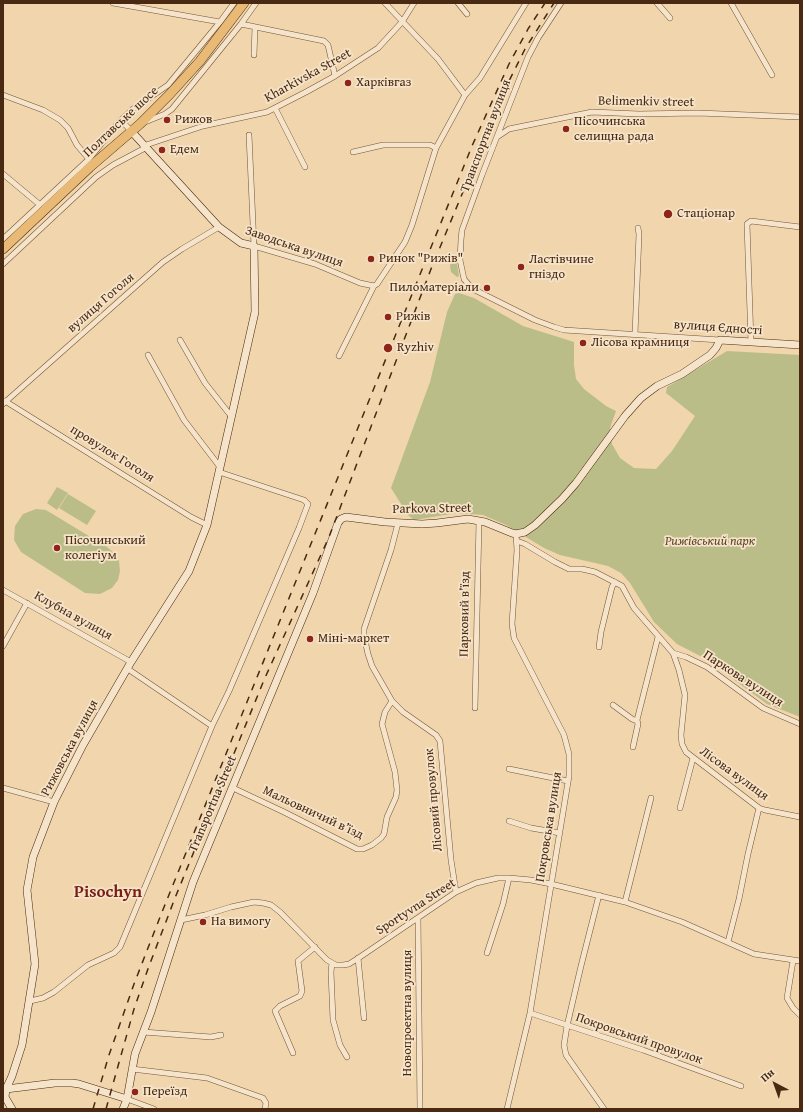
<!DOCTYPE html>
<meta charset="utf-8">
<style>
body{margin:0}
#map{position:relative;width:803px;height:1112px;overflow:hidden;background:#f0d5ad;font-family:"Gentium Book Plus",serif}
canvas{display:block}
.frame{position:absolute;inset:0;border:4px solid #492911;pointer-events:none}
.north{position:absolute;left:755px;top:1064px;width:40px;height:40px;-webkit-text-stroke:3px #f5e4ca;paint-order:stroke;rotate:319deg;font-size:11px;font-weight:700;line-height:16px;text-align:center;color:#492911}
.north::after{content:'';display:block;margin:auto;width:14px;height:18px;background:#492911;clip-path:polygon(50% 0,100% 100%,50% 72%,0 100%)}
</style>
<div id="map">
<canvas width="803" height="1112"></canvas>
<div class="frame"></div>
<div class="north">Пн</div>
</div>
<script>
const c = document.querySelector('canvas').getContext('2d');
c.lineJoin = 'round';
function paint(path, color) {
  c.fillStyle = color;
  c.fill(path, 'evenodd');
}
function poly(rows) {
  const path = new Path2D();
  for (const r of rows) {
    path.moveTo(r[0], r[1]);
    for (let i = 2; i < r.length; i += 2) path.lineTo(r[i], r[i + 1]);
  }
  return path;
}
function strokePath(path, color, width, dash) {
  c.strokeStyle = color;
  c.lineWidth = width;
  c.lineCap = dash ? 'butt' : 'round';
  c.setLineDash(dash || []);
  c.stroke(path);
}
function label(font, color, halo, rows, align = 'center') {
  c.font = font + ' "Gentium Book Plus",serif';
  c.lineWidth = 3.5;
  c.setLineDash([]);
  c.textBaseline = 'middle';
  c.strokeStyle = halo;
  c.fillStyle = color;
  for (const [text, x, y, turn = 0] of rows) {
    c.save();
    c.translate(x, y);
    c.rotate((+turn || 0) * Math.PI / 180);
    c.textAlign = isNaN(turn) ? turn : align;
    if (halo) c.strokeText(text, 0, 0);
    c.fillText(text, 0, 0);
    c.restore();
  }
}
paint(poly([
 [454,256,456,258,459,276,457,277,451,272,450,266,452,258],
 [459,293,474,298,523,326,574,342,574,365,576,379,584,389,606,406,616,411,610,428,612,444,620,458,634,468,656,469,672,451,695,416,666,393,667,387,727,351,800,355,800,717,767,704,706,659,677,644,654,622,630,583,621,573,608,566,560,555,544,548,506,525,483,515,457,513,414,520,408,515,391,488,430,382,447,312,455,294],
 [57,487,68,493,57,510,47,503],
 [68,494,96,511,87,525,59,508],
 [36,509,46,510,107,547,114,553,119,561,120,571,118,580,112,588,100,594,85,593,21,552,14,540,15,526,23,514]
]), '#bbbd89');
const street = poly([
 [113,3,220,22],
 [385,3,438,59,465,95],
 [458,3,467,14],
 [561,3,538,38,528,57,482,175,462,230,461,240,460,260,464,279,469,285,475,290,535,320,554,327,564,330,720,340],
 [657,3,670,18],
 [731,3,772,75],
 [241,24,324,41,328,45,335,76],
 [254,55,255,27],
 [3,95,43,110,60,120,68,128,77,145,89,159],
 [275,108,305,167],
 [121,120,132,132],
 [145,122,165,114,172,109,241,24,256,3],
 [249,135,254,246,315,264,360,283,374,286],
 [497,137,509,129,592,112,639,114,698,113,800,117],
 [143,146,203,126,267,112,306,92,335,76,378,48,402,22,414,3],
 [353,152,383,145,430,145,436,148],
 [3,174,39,204],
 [3,239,89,159,118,123,133,109,168,85,220,22,234,3],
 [3,264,96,177,113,165,145,148],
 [635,334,639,234,638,228],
 [180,340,205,383,231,416],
 [751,342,747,224,751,221,800,227],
 [148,355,184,420,220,467],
 [339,356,374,286,377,284,405,242,412,225,436,148,465,95,480,78,526,3],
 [5,401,191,517,207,525],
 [3,404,163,262,182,249,219,227],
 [398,523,391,550,364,629,364,636,368,654,372,666,392,701,403,712,436,735,440,741,451,860,456,892],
 [517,541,525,544,555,562,569,569,582,569,595,572,622,586,634,608,673,653,686,657,707,667,763,708,800,724],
 [3,590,131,662],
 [3,646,27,603],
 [599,647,601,632,612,587,615,582],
 [673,653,679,670,685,695,681,735,682,744,686,752,759,808,765,810,800,817],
 [128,669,212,726],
 [613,705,632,719,637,721],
 [475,708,479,521],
 [633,747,638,724,637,720,658,637],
 [509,769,568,781],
 [3,788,54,802],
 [233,788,284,812,357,849,363,849,372,845,381,838,384,834,387,817,396,797,397,790,395,772,382,724,385,712,392,701],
 [680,808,693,758],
 [509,821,531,828,560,833],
 [599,895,581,966,567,1026,564,1045,566,1055,604,1109],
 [625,902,651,798],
 [418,918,420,1109],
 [181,920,205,915,231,907,254,902,263,903,271,905,280,912,327,960,336,965,343,965,349,964,357,959,456,892,476,883,498,878,509,878,531,880,551,884,625,902,682,922,754,954,800,961],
 [728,942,739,899,748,854,759,808],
 [487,953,503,904,509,878],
 [358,958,364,1018],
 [793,961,787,998,793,1008,800,1015],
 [332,963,331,972,333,1020,340,1045,347,1057],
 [30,1001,43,998,54,992,88,965,114,953,120,947,212,726,229,691,299,528,308,504,304,500,219,472],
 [530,1013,643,1050,741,1086],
 [143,1032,211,1037,221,1035],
 [293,1053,275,1011,280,1006,300,996,302,991,298,961,315,947],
 [132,1069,207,1078,263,1098,266,1103,265,1109],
 [127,1099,154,1109],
 [507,1109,530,1013,569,776,569,754,564,735,514,638,512,624,517,550,516,534]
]);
const secondary = poly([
 [6,1089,55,1083,72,1083,79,1084,127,1099],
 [12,1109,5,1097,6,1089,12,1076,22,1045,35,964,27,890,33,857,54,802,83,745,131,662,189,571,207,525,255,312,254,246,241,243,219,227,132,132],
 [123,1109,127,1099,135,1054,151,1012,193,882,313,593,338,523,341,519,346,517,385,522,422,524,437,523,468,519,485,522,512,533,516,534,525,532,535,525,562,499,576,483,625,416,641,398,657,386,682,374,710,355,716,348,720,340,800,345]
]);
const highway = poly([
 [3,249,90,167,140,124,170,94,200,61,244,3]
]);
strokePath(street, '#735438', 6);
strokePath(secondary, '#492911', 8);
strokePath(highway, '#492911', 10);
strokePath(street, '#f5e4ca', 5);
strokePath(secondary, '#f5e4ca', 7);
strokePath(highway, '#e8ba76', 9);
strokePath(poly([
 [93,1109,109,1055,134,984,162,912,472,146,509,64,528,29,545,3],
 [106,1109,134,1009,149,966,175,898,264,680,329,537,431,269,494,117,508,83,525,49,554,3]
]), '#492911', 1.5, [7, 7]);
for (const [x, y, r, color] of [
 [348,83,4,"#8f2418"],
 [167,120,4,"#8f2418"],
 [566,129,4,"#8f2418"],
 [162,150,4,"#8f2418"],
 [668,214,5,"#8f2418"],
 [371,259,4,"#8f2418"],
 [521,267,4,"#8f2418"],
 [487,288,4,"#8f2418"],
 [388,317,4,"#8f2418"],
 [583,343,4,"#8f2418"],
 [388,348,5,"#8f2418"],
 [57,548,4,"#8f2418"],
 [310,639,4,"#8f2418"],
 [203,922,4,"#8f2418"],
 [135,1092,4,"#8f2418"]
]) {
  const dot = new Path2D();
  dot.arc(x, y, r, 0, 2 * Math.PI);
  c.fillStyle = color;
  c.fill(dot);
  strokePath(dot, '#f5e4ca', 1.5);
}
label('13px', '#492911', '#f5e4ca', [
 ["Kharkivska Street",308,76,-29],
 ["Belimenkiv street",646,102,1],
 ["Полтавське шосе",121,122,-43],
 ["Транспортна вулиця",486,136,-69],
 ["Заводська вулиця",294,247,19],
 ["вулиця Гоголя",101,303,-41],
 ["вулиця Єдності",718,328,4],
 ["провулок Гоголя",112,454,32],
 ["Parkova Street",432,509,-1],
 ["Парковий в’їзд",465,614,-89],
 ["Клубна вулиця",73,616,29],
 ["Паркова вулиця",743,679,33],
 ["Рижовська вулиця",70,748,-62],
 ["Лісова вулиця",734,774,36],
 ["Лісовий провулок",434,800,-95],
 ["Transportna Street",213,804,-67],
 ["Мальовничий в’їзд",313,813,25],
 ["Покровська вулиця",549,827,-81],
 ["Sportyvna Street",416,907,-33],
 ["Новопроектна вулиця",408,1013,-90],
 ["Покровський провулок",639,1039,19]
]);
label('13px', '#492911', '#f5e4ca', [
 ["Харківгаз",356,83],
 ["Рижов",175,120],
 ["Пісочинська",574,122],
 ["селищна рада",574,137],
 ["Едем",170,150],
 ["Стаціонар",677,214],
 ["Ринок \"Рижів\"",379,259],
 ["Ластівчине",529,260],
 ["гніздо",529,275],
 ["Пиломатеріали",479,288,"right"],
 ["Рижів",396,317],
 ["Лісова крамниця",591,343],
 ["Ryzhiv",397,348],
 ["Пісочинський",65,541],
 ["колегіум",65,556],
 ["Міні-маркет",318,639],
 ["На вимогу",211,922],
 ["Переїзд",143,1092]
], 'left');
label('italic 13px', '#604729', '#f5e4ca', [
 ["Рижівський парк",710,542]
]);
label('bold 17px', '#7a1f14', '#f5e4ca', [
 ["Pisochyn",108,893]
]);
</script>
